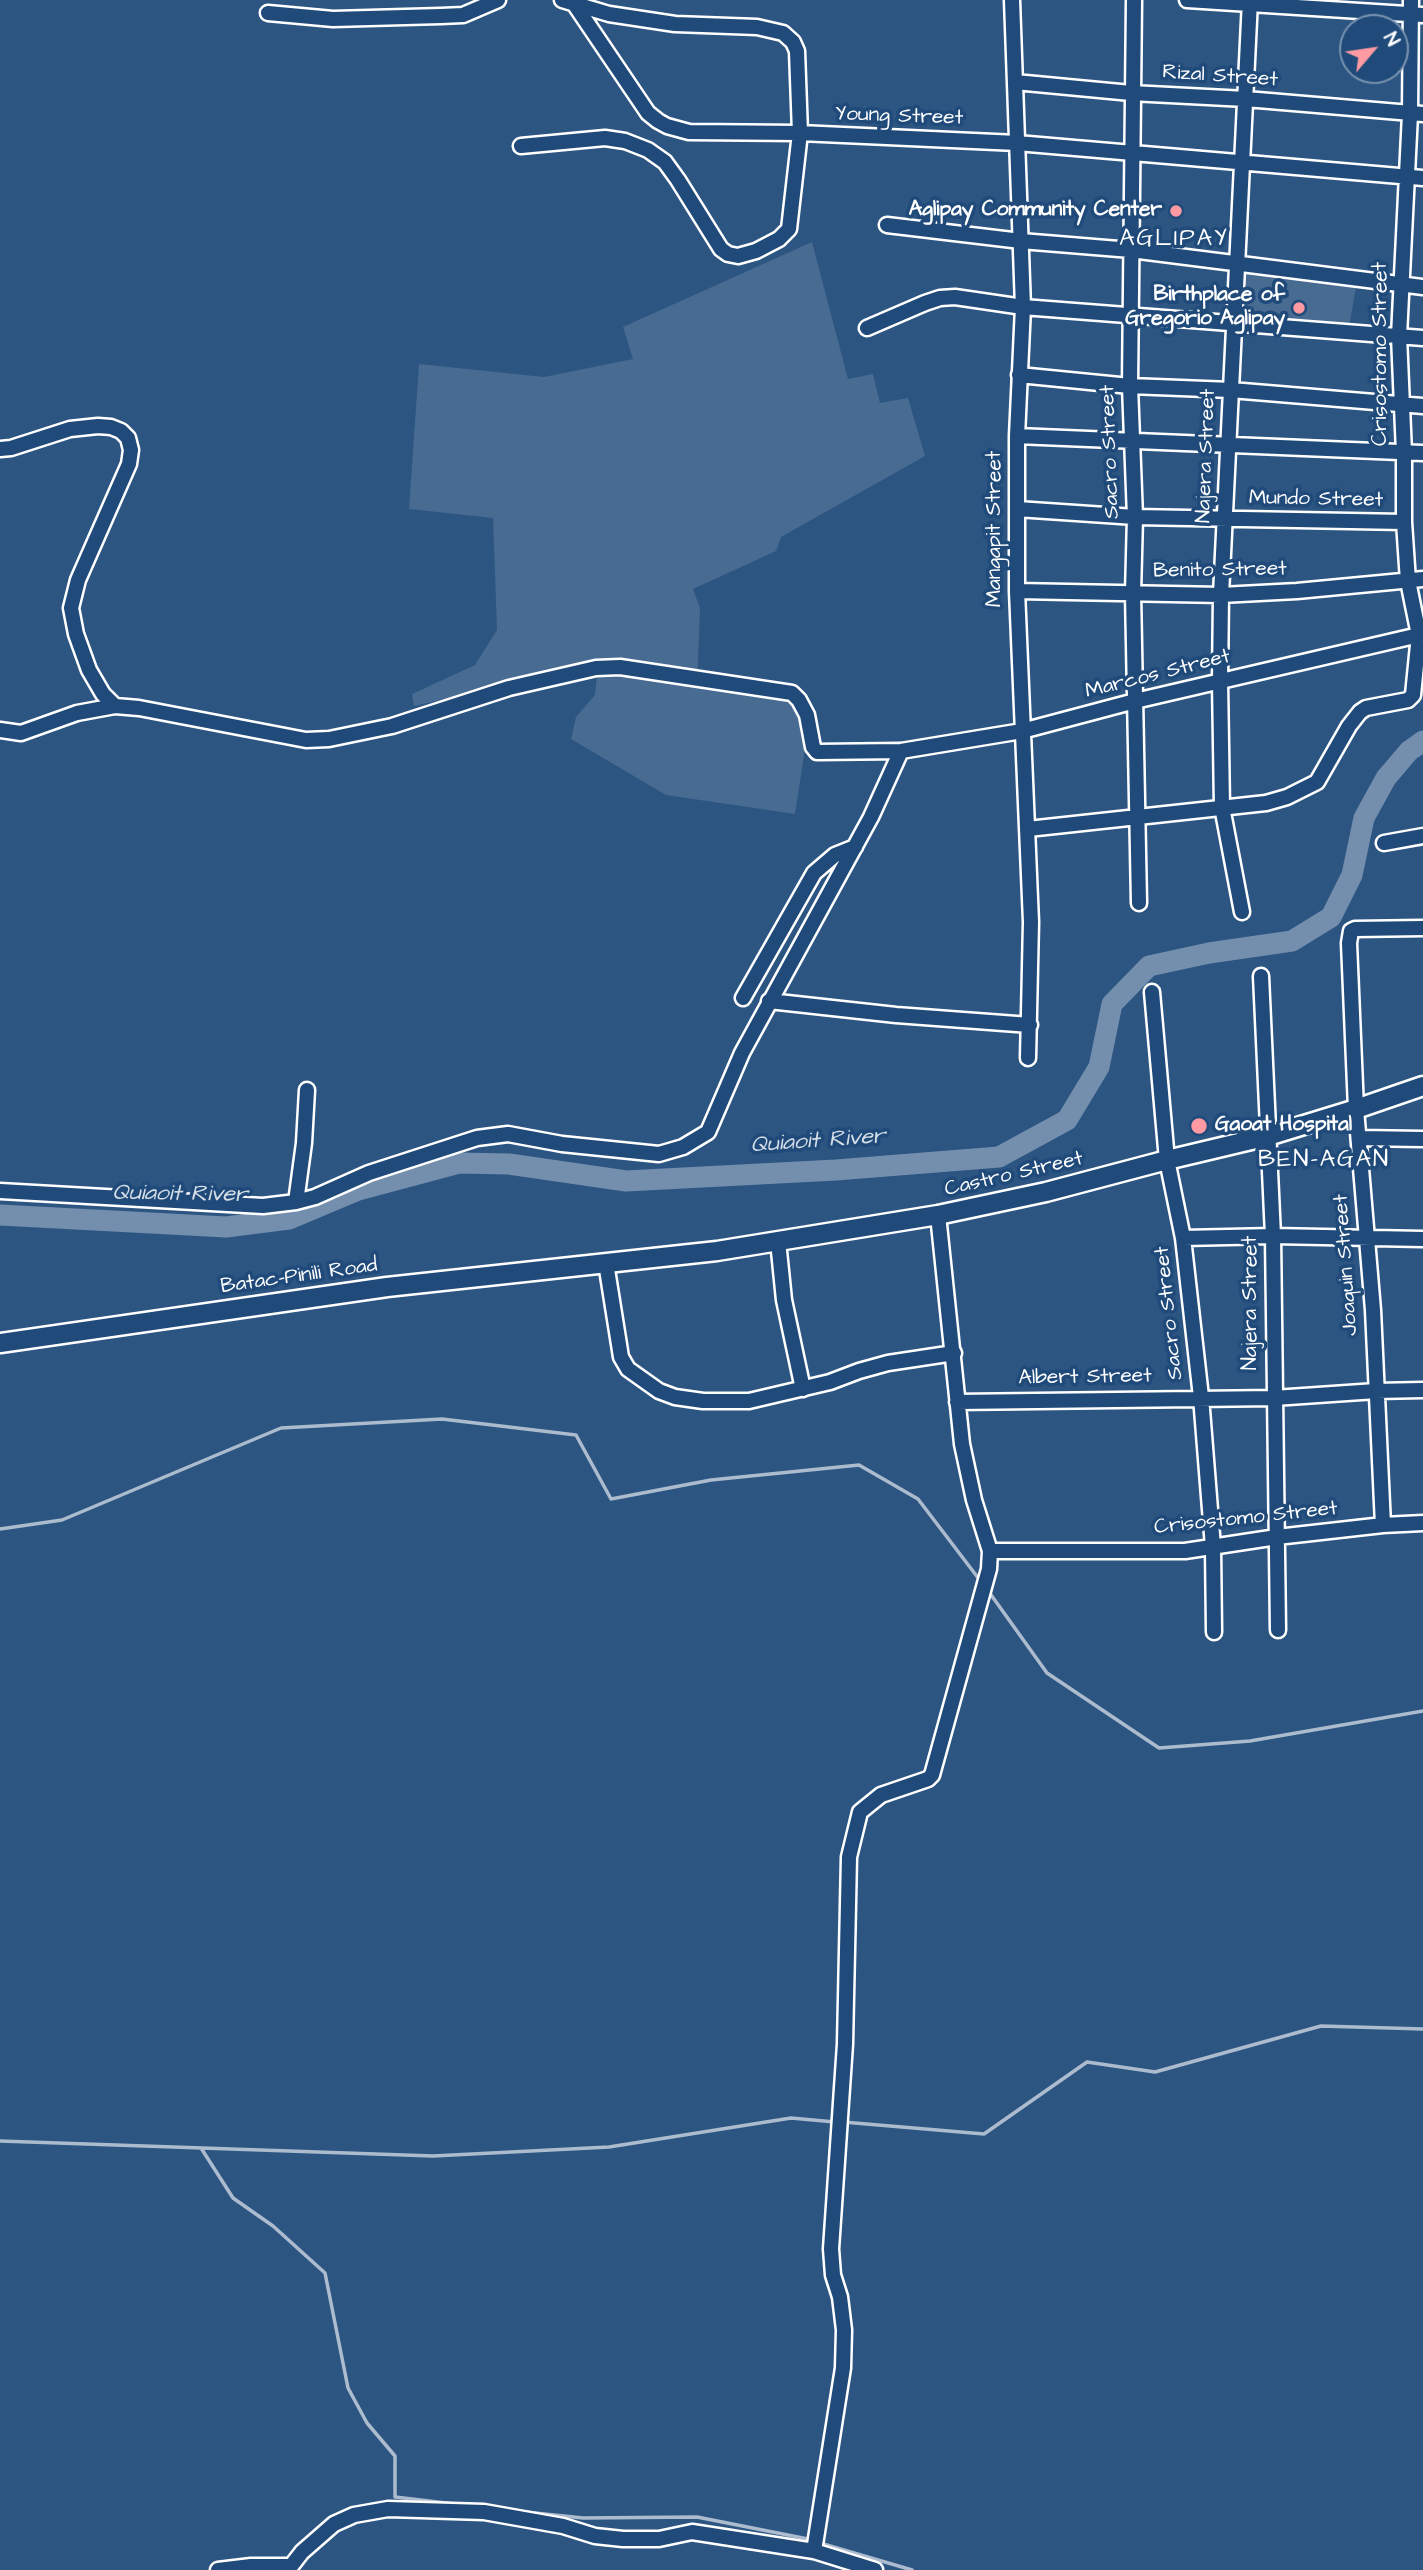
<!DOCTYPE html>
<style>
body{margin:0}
#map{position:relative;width:1423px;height:2570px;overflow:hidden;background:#2c5582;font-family:"Architects Daughter",sans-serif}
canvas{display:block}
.north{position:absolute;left:1339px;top:14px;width:70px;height:70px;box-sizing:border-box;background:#1f4a7a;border:2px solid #7992af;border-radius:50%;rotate:61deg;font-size:19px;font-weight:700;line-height:28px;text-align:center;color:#fff}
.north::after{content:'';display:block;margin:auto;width:24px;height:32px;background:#ff9aa2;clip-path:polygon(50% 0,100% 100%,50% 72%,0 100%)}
</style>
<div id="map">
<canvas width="1423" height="2570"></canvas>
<div class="north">N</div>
</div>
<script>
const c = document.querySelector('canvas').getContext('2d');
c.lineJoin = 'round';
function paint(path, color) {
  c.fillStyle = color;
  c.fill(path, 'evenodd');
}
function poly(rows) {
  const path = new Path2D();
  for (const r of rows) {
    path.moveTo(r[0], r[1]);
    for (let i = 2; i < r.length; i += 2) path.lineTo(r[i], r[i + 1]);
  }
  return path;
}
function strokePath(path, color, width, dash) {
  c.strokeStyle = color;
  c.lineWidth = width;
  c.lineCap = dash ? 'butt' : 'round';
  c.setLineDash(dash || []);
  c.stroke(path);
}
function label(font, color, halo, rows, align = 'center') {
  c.font = font + ' "Architects Daughter",sans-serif';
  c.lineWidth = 7;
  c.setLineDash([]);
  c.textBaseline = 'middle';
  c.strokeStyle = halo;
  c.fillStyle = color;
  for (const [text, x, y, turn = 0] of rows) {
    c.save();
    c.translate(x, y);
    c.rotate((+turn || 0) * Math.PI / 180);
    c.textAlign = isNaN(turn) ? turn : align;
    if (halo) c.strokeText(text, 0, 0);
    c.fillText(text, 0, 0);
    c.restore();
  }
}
paint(poly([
 [812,242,848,379,873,374,880,403,908,398,925,456,781,537,776,551,693,589,700,608,697,688,794,703,806,742,795,814,666,795,571,739,576,717,595,695,598,665,414,706,412,694,475,665,497,630,493,518,409,509,419,364,544,377,633,359,623,327],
 [1242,272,1356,287,1349,327,1241,317]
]), '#486b92');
strokePath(poly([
 [0,1529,62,1520,281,1428,442,1419,576,1435,611,1499,711,1480,859,1465,918,1499,982,1583],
 [989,1592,1047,1673,1159,1748,1250,1741,1423,1711],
 [843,2122,984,2134,1087,2062,1155,2072,1321,2026,1423,2029],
 [0,2141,433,2156,609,2147,791,2118,835,2122],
 [201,2148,233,2198,273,2226,325,2273,348,2388,367,2423,395,2456,395,2497,463,2505],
 [516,2511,583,2518,697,2517,813,2540],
 [820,2543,912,2570]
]), '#acbcce', 3.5);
strokePath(poly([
 [0,1215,226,1227,289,1219,358,1190,459,1163,509,1164,626,1181,836,1170,999,1157,1067,1120,1099,1067,1112,1004,1149,966,1209,953,1292,941,1331,917,1352,875,1364,818,1386,778,1409,751,1423,741]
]), '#748fad', 21);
const minor = poly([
 [562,0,609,14,675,24,757,27,783,33,793,42,797,51,800,133,689,132,667,126,658,121,648,113,575,5],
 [1012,0,1023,307,1017,436,1017,591,1031,922,1028,1058],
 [1134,0,1130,386,1135,517,1133,593,1139,903],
 [1187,0,1423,15],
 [268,13,333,19,441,16,463,15,498,0],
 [1015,82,1131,93,1246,99,1423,114],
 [521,146,605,138,625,141,648,150,665,162,678,180,721,249,728,254,738,256,756,251,779,239,789,229,800,133,1017,143,1423,178],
 [887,225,1021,241,1131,250,1423,287],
 [867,328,925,303,940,298,955,297,1023,307,1423,338],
 [1019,375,1130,386,1231,390,1423,406],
 [1017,436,1423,453],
 [0,449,11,448,70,429,98,426,111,427,121,431,128,438,131,450,129,464,78,580,71,608,76,634,89,670,103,694,115,706,139,708,306,740,329,739,392,726,509,688,596,668,620,667,792,693,799,700,807,715,813,747,817,752,901,751,1022,731,1135,701,1423,634],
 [1017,509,1135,517,1404,522],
 [1017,591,1221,595,1297,591,1423,579],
 [0,730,21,733,77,713,115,706],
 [1028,829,1266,803,1287,797,1317,782,1349,726,1360,712,1366,708,1408,700,1413,695,1419,635,1408,581,1404,522,1404,453,1399,336,1410,114,1411,0],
 [1384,843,1423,836],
 [1242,912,1222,807,1220,681,1221,595,1250,0],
 [1261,976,1273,1236,1278,1630],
 [1152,992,1167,1160,1183,1238,1201,1397,1213,1547,1214,1632],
 [743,998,814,873,835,855,855,847],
 [769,1001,896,1015,1030,1025],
 [1359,1138,1423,1139],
 [0,1191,263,1206,296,1202,315,1197,369,1173,477,1138,508,1134,562,1144,659,1154,683,1147,708,1132,742,1053,871,817,901,751],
 [296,1202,304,1143,307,1090],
 [1183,1238,1273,1236,1423,1239],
 [778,1241,784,1300,803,1389],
 [606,1263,621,1357,628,1369,659,1391,675,1397,703,1401,749,1401,830,1382,859,1371,888,1363,954,1353],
 [957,1402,1274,1398,1376,1391,1423,1390],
 [1383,1525,1373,1310,1356,1109,1349,943,1351,931,1355,929,1423,928],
 [990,1551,1185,1551,1277,1537,1383,1525,1423,1523],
 [814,2551,843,2368,844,2330,840,2297,833,2275,831,2249,845,2044,849,1857,860,1812,881,1795,928,1779,932,1775,989,1569,990,1551,974,1500,962,1444,938,1215],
 [218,2570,251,2566,290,2566],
 [288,2570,302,2552,334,2524,354,2515,388,2509,484,2512,563,2526,595,2536,623,2539,659,2539,692,2532,814,2551,875,2570]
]);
const major = poly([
 [0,1343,387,1287,717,1251,938,1215,1046,1192,1167,1160,1268,1136,1356,1109,1423,1086]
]);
strokePath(minor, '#fff', 19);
strokePath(major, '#fff', 23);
strokePath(minor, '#1f4a7a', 14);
strokePath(major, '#1f4a7a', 18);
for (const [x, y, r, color] of [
 [1176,211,7,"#ff9aa2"],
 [1299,308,7,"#ff9aa2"],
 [1199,1126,9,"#ff9aa2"]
]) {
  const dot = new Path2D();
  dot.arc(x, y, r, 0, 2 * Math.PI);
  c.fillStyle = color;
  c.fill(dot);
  strokePath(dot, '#1f4a7a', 2.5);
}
label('21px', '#fff', '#1f4a7a', [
 ["Rizal Street",1220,77,4],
 ["Young Street",899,117,2],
 ["Crisostomo Street",1382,354,-90],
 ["Sacro Street",1111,452,-92],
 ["Najera Street",1207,456,-88],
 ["Mundo Street",1316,500,1],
 ["Mangapit Street",996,529,-90],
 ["Benito Street",1220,571,-1],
 ["Marcos Street",1158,675,-14],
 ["Castro Street",1014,1175,-13],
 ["Joaquin Street",1347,1265,-94],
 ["Batac-Pinili Road",299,1277,-8],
 ["Najera Street",1252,1303,-90],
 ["Sacro Street",1170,1313,-96],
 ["Albert Street",1085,1378,-1],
 ["Crisostomo Street",1246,1519,-6]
]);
label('bold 21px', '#fff', '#1f4a7a', [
 ["Aglipay Community Center",1162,211],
 ["Birthplace of",1285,296],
 ["Gregorio Aglipay",1285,320],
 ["Gaoat Hospital",1215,1126,"left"]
], 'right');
label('italic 23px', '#d5dde6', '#1f4a7a', [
 ["Quiaoit River",818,1142,-4],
 ["Quiaoit River",180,1195,1]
]);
c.letterSpacing = '2px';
label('24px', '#fff', '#1f4a7a', [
 ["AGLIPAY",1174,240],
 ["BEN-AGAN",1324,1161]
]);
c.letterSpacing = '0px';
</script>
